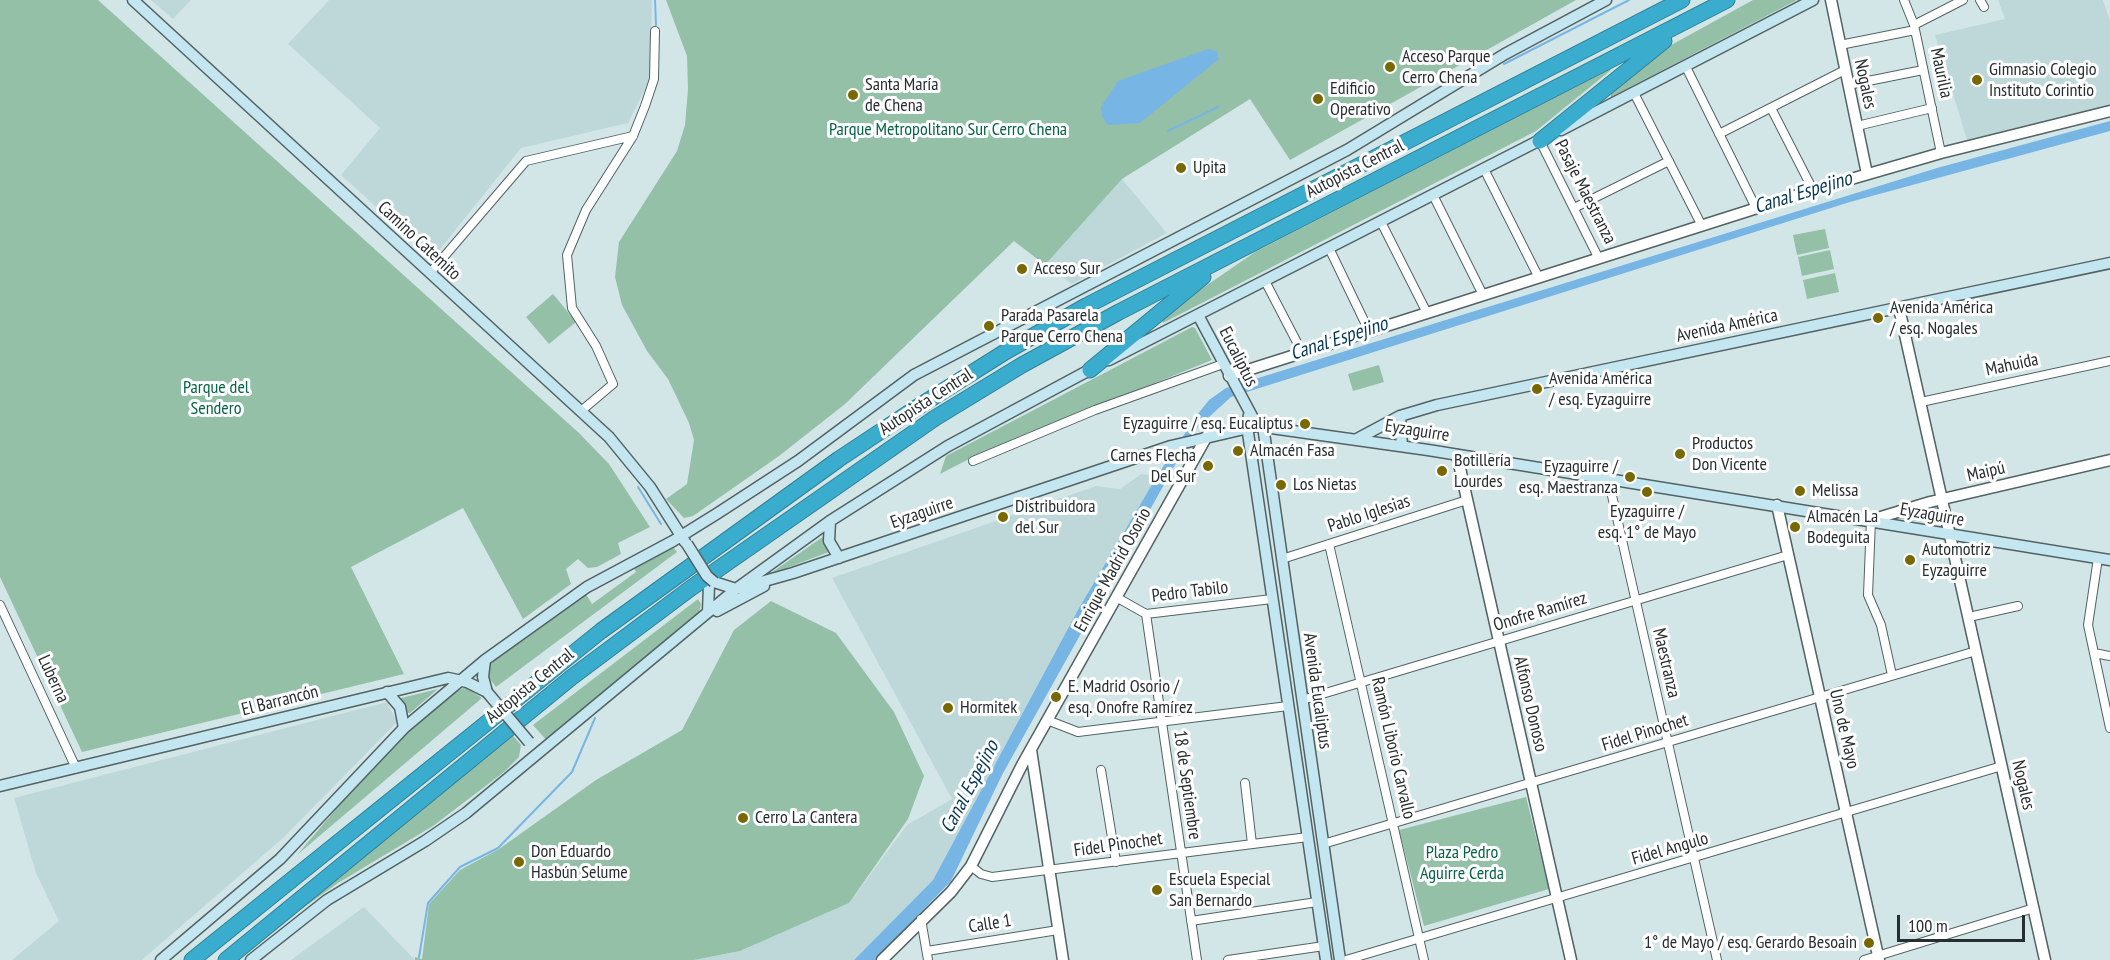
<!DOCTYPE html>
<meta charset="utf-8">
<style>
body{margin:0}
#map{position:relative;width:2110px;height:960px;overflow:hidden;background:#d3e6e7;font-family:"PT Sans Narrow",sans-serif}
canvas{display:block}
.scale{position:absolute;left:1897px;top:915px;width:128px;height:27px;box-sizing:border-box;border:3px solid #272e2f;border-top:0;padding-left:8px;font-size:18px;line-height:21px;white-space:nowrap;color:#272e2f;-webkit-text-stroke:4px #fff;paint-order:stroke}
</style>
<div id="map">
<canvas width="2110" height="960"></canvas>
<div class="scale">100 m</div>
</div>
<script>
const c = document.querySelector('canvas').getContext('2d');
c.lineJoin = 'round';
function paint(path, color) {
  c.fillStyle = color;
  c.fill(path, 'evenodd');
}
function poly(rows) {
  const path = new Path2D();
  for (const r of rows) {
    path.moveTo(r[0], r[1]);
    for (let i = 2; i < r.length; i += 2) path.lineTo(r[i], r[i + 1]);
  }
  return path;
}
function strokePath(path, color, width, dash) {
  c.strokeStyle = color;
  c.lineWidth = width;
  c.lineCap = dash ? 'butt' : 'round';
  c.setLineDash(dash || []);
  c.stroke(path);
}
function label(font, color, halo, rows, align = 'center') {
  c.font = font + ' "PT Sans Narrow",sans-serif';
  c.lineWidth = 6;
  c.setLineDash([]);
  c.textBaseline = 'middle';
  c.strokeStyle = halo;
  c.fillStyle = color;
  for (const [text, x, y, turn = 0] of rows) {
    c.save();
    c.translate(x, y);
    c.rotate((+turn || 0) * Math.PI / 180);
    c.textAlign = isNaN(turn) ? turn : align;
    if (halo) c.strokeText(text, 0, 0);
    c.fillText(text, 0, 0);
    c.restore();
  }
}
paint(poly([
 [151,0,191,0,173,19],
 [329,0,652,0,650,79,628,123,521,148,433,258,341,175,380,128,288,44],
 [1998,0,2103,0,2110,21,2110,105,1967,140,1935,35,2005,19],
 [1122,179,1167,233,1072,284,1045,265],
 [1141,474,1157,476,1079,608,933,880,854,960,694,960,740,951,849,903,907,825,952,799,832,578,1096,486,1120,489],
 [387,702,397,722,283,838,142,960,12,960,59,921,36,873,14,798],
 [364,907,415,960,291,960]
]), '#bed8da');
paint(poly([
 [0,0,98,0,579,433,609,464,650,527,618,543,621,554,597,567,588,568,578,559,566,569,571,584,523,619,463,508,351,567,404,674,82,752,0,577],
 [666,0,1576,0,1290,160,1250,99,1122,179,1045,265,1014,241,845,404,779,456,693,516,684,518,666,499,687,484,694,440,689,423,668,379,647,351,622,305,615,277,619,242,677,151,685,125,688,89,687,56],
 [1753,0,1797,0,1611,97,1610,90,1653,55],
 [1610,69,1611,70,1536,131,1163,323,1161,317,1255,252],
 [1825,229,1829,248,1797,255,1793,235],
 [1830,250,1834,269,1802,276,1798,257],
 [1835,273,1839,292,1807,299,1803,280],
 [553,294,576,322,549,344,526,317],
 [1192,327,1195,328,1212,360,975,456,940,474,946,456],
 [1379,365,1384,382,1353,391,1348,374],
 [1935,504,1939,506,1942,521,1938,524,1895,518],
 [824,536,829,552,768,575],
 [669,547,673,547,677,552,496,687,489,678,489,661,584,591,592,604,636,572,631,564],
 [698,599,701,604,699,614,548,742,533,725],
 [771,601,836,633,894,712,924,776,908,819,849,903,740,951,694,960,415,960,415,957,422,959,429,904,460,870,499,849,596,780,682,730,734,630],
 [465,687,482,698,297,855,383,754,452,694],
 [438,689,410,713,407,713,401,698],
 [509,731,521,745,519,757,504,772,433,826,338,883,289,918],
 [1526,797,1549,889,1424,926,1399,830]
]), '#94c0a8');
paint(poly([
 [1208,49,1217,51,1219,59,1140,123,1108,125,1102,117,1101,107,1118,81],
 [2110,121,2110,131,1850,202,1231,397,1198,427,1185,447,1002,775,951,881,875,960,854,960,933,880,1079,608,1157,476,1197,415,1209,400,1226,388,1937,168]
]), '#77b5e4');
strokePath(poly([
 [655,0,656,25],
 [1504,64,1629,0],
 [1168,131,1218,107],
 [638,487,661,524],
 [419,957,428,903,460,867,498,848,572,772,595,718]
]), '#77b5e4', 2);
const minor = poly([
 [1904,0,1914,25,1941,153],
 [1980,0,1984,7],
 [1914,25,1963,0],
 [1840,45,1915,30],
 [1686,67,1756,208],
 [1848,85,1923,70],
 [1634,93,1702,226],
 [1771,108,1813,190],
 [1857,126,1932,108],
 [1719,134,1845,70],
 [1540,141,1599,259],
 [1484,169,1539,278],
 [1433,195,1483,295],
 [1574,208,1669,161],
 [1381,222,1427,313],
 [1329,248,1369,331],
 [430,273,526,161,633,136],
 [1265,281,1302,352],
 [1921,402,2110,361],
 [581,411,613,384,596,346,572,308,567,255,586,210,633,136,645,106,654,79,655,31],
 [973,461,1095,410,1223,364],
 [1608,478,1717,960],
 [1871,520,1868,595,1881,625,1892,675],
 [1329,544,1424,960],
 [2098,558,2088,625,2110,728],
 [1282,559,1467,500],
 [1116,597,1146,614,1272,599],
 [0,605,76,768],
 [1146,614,1197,960],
 [1969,617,2018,606],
 [2094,653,2110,656],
 [1302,700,1788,555],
 [1047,720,1078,732,1288,706],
 [1101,770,1116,862],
 [1245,783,1252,844],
 [1323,844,1976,651],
 [971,866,981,874,992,877,1308,837],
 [921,919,928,960],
 [1191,921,1317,902],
 [927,951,1058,930],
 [1228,960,1324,946],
 [1346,960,2002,766],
 [1864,960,2034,908]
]);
const tertiary = poly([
 [1831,0,1867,174],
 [1899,308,2045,960],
 [1229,376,1820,188,1941,153,2110,111],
 [1457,455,1571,960],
 [1777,505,1879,960],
 [1871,520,1930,502,2110,460],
 [1031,750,1063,960],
 [882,960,951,892,971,866,1022,765,1207,436]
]);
const secondary = poly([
 [133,0,609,437,650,487,685,542],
 [1561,130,1813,0],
 [1198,315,1253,418],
 [1109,360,1544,138],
 [1249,415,1247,426,1326,960],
 [1400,416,1402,446],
 [1263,426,1340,960],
 [1357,439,1400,416,1437,405,2110,263],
 [830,521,829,541,839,558],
 [714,582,736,589,793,573,1171,446,1257,426,1428,450,2110,560],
 [717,611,764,586],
 [708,612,709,585],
 [485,660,483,677,487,692],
 [387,692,400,707,404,728],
 [0,786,448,678,467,682,487,692],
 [161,960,280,859,404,728,485,660,587,587,673,541,718,513,798,461,914,375,1347,150,1505,54,1606,0],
 [251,960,327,900,425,841,466,813,736,589,830,521,948,446,1095,367]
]);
const motorway = poly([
 [1540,141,1664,41],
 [1090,370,1203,277],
 [192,960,601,631,839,459,913,410,1005,352,1086,306,1682,0],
 [226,960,572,677,691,588,935,418,1022,365,1119,312,1727,0]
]);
strokePath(minor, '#536263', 10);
strokePath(tertiary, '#536263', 13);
strokePath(secondary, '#536263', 13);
strokePath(motorway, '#338096', 17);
strokePath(minor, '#fff', 8);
strokePath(tertiary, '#fff', 10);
strokePath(secondary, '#c4e6f0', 10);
strokePath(motorway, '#3aacce', 15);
const secondaryBridge = poly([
 [687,544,707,576,714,582],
 [487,692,529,742]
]);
strokePath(secondaryBridge, '#536263', 13, []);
strokePath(secondaryBridge, '#c4e6f0', 10);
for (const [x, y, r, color] of [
 [1390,67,6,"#776800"],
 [1977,80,6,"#776800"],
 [853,95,6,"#776800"],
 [1318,99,6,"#776800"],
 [1181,168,6,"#776800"],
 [1022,269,6,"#776800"],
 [1878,318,6,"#776800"],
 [989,326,6,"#776800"],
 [1537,389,6,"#776800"],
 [1305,424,6,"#776800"],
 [1238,451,6,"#776800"],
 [1680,454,6,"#776800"],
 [1208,466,6,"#776800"],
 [1442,471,6,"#776800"],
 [1630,477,6,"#776800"],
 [1281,485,6,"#776800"],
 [1800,491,6,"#776800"],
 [1647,492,6,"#776800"],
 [1003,517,6,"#776800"],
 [1795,527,6,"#776800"],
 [1910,560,6,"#776800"],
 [1056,697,6,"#776800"],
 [948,708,6,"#776800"],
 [743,818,6,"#776800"],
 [519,862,6,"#776800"],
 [1157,890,6,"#776800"],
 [1869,943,6,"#776800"]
]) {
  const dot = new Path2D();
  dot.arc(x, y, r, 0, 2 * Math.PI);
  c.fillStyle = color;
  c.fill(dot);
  strokePath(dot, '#fff', 2);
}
label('18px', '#272e2f', '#fff', [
 ["Acceso Parque",1402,57],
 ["Cerro Chena",1402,78],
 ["Gimnasio Colegio",1989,70],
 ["Instituto Corintio",1989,91],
 ["Santa María",865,85],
 ["de Chena",865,106],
 ["Edificio",1330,89],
 ["Operativo",1330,110],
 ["Upita",1193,168],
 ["Acceso Sur",1034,269],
 ["Avenida América",1890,308],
 ["/ esq. Nogales",1890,329],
 ["Parada Pasarela",1001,316],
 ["Parque Cerro Chena",1001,337],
 ["Avenida América",1549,379],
 ["/ esq. Eyzaguirre",1549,400],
 ["Eyzaguirre / esq. Eucaliptus",1293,424,"right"],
 ["Productos",1692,444],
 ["Don Vicente",1692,465],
 ["Almacén Fasa",1250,451],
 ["Carnes Flecha",1196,456,"right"],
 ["Del Sur",1196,477,"right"],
 ["Botillería",1454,461],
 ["Lourdes",1454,482],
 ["Eyzaguirre /",1618,467,"right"],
 ["esq. Maestranza",1618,488,"right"],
 ["Los Nietas",1293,485],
 ["Melissa",1812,491],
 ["Distribuidora",1015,507],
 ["del Sur",1015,528],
 ["Eyzaguirre /",1647,512,"center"],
 ["esq. 1° de Mayo",1647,533,"center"],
 ["Almacén La",1807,517],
 ["Bodeguita",1807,538],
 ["Automotriz",1922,550],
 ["Eyzaguirre",1922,571],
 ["E. Madrid Osorio /",1068,687],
 ["esq. Onofre Ramírez",1068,708],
 ["Hormitek",960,708],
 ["Cerro La Cantera",755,818],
 ["Don Eduardo",531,852],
 ["Hasbún Selume",531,873],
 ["Escuela Especial",1169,880],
 ["San Bernardo",1169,901],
 ["1° de Mayo / esq. Gerardo Besoain",1857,943,"right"]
], 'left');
label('18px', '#272e2f', '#fff', [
 ["Maurilia",1941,73,78],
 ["Nogales",1865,84,78],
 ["Autopista Central",1355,169,-27],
 ["Pasaje Maestranza",1585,192,63],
 ["Camino Catemito",419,241,43],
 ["Avenida América",1727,326,-12],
 ["Eucaliptus",1238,357,63],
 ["Mahuida",2012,365,-12],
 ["Autopista Central",926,402,-33],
 ["Eyzaguirre",1417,431,9],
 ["Maipú",1986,472,-13],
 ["Eyzaguirre",922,513,-19],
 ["Pablo Iglesias",1369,514,-18],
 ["Eyzaguirre",1932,515,10],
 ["Enrique Madrid Osorio",1113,570,-61],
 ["Pedro Tabilo",1190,592,-7],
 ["Onofre Ramírez",1540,612,-17],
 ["Maestranza",1666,663,77],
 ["Luberna",53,679,65],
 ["Autopista Central",530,686,-39],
 ["Avenida Eucaliptus",1317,691,82],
 ["El Barrancón",280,701,-14],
 ["Alfonso Donoso",1530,704,77],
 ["Uno de Mayo",1844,729,77],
 ["Fidel Pinochet",1645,733,-17],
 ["Ramón Liborio Carvallo",1393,748,77],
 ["18 de Septiembre",1187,785,82],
 ["Nogales",2023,785,77],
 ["Fidel Pinochet",1118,845,-8],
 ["Fidel Angulo",1670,849,-16],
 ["Calle 1",990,924,-9]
]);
label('18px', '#066542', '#fff', [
 ["Parque Metropolitano Sur Cerro Chena",948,130],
 ["Parque del",216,388],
 ["Sendero",216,409],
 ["Plaza Pedro",1462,853],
 ["Aguirre Cerda",1462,874]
]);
label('italic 20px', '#063958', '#fff', [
 ["Canal Espejino",1803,193,-17],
 ["Canal Espejino",1339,339,-18],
 ["Canal Espejino",970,787,-62]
]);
</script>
